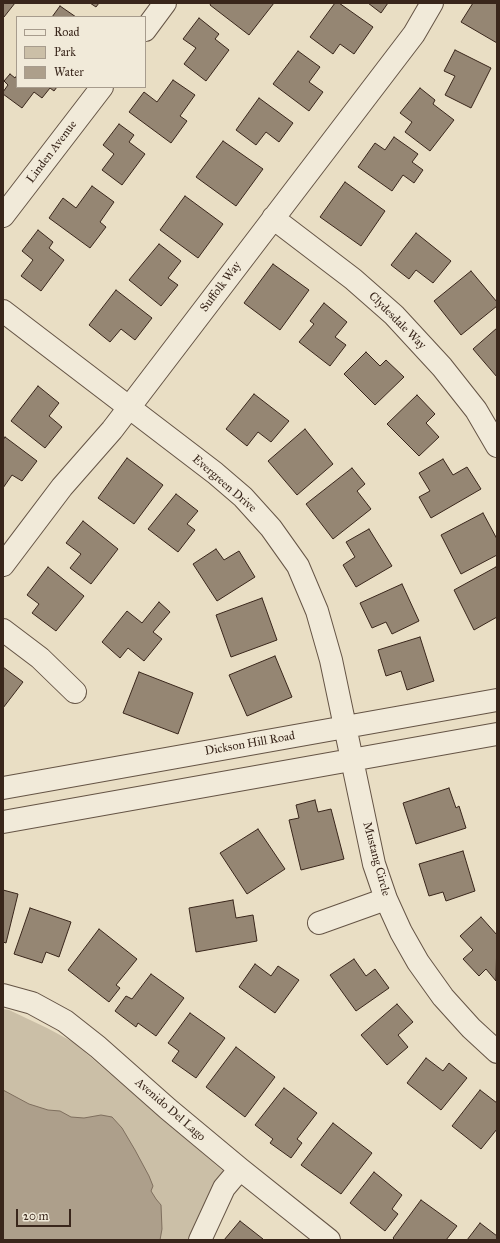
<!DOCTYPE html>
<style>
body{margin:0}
#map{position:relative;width:500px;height:1243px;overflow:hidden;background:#e9dec4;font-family:"IM FELL Great Primer",serif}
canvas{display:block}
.frame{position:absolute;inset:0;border:4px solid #39261b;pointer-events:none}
.legend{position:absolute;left:16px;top:16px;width:130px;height:72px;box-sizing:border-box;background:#f1ead9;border:1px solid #a79c8d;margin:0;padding:5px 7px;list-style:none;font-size:12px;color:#39261b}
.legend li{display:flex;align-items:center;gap:8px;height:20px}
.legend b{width:20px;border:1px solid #a79c8d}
.scale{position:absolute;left:16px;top:1209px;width:55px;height:18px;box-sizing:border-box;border:2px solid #39261b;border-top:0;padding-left:5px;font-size:12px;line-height:14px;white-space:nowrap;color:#39261b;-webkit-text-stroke:3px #f1ead9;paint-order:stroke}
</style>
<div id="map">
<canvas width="500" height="1243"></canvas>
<div class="frame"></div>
<ul class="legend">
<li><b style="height:5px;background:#f1ead9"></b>Road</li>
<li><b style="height:11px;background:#cbbfa7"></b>Park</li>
<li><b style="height:11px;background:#ad9f8b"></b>Water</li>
</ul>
<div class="scale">20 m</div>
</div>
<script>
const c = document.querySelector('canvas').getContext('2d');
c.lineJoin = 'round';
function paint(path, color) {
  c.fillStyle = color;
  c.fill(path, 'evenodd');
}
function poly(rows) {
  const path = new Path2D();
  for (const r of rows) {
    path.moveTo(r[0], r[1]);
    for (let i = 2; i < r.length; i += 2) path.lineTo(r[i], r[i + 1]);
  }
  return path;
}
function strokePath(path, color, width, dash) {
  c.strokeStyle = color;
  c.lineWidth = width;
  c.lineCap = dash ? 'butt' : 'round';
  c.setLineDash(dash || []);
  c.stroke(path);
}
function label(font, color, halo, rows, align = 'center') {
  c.font = font + ' "IM FELL Great Primer",serif';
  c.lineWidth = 3;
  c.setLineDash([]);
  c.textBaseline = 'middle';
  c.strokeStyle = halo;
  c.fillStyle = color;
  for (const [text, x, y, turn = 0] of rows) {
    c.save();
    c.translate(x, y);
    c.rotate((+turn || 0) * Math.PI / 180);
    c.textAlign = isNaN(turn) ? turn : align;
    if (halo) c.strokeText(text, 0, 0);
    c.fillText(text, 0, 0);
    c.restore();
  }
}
paint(poly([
 [3,1009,9,1010,47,1028,73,1042,237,1183,210,1240,3,1240]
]), '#cbbfa7');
const water = poly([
 [3,1090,29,1104,48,1110,60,1111,71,1117,84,1118,101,1115,112,1117,122,1128,135,1150,149,1176,153,1186,151,1191,156,1199,161,1205,162,1229,160,1240,3,1240,3,1090]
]);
paint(water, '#ad9f8b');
strokePath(water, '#7f6f5e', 1);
const building = poly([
 [3,3,15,3,4,17,3,16,3,3],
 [90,3,99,3,96,7,90,3],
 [211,3,274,3,249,35,210,5,211,3],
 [335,3,339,3,373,27,354,54,340,44,333,54,310,37,335,3],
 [368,3,388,3,381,13,368,3],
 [473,3,497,3,497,43,461,22,473,3],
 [60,6,76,17,52,17,60,6],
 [199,18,219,34,215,39,229,50,206,81,184,64,196,48,183,39,199,18],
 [455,50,491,68,471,108,445,95,455,76,444,71,455,50],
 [298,51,320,67,309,82,323,92,309,111,273,84,298,51],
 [10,74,15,78,17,75,17,87,57,87,54,91,50,88,42,98,34,92,22,108,3,94,3,92,8,85,4,81,10,74],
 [173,80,195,95,180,116,187,121,171,143,129,112,144,92,157,102,173,80],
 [420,88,435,100,433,104,454,120,430,151,405,132,412,122,400,113,420,88],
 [259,98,293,123,279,142,266,132,256,145,236,130,259,98],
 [119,124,134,135,129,142,145,154,122,185,102,170,114,154,103,145,119,124],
 [394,137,418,154,412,162,423,170,414,183,403,175,392,191,358,167,375,143,385,150,394,137],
 [223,141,263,169,236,206,196,177,223,141],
 [345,182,385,211,361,246,320,217,345,182],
 [92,186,114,202,100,222,106,227,90,248,49,218,63,198,76,208,92,186],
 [185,196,223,224,198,258,160,230,185,196],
 [38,230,53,242,49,248,64,260,41,291,21,276,33,260,22,251,38,230],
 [416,233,451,261,433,283,416,270,409,279,391,265,416,233],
 [159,244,181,261,168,278,178,285,161,306,129,280,159,244],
 [273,264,309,290,280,330,244,303,273,264],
 [471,271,497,302,497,306,461,335,434,301,471,271],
 [116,290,152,318,135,340,121,329,110,342,89,325,116,290],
 [324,303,347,322,335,337,346,345,330,366,299,342,314,324,310,321,324,303],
 [497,328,497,377,473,349,497,328],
 [366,352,380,366,386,360,404,377,375,405,344,374,366,352],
 [38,386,59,403,49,416,62,427,45,448,11,421,38,386],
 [254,394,289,421,271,442,258,432,247,446,226,429,254,394],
 [417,395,435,414,426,423,439,437,419,456,387,424,417,395],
 [305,429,333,464,297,495,268,461,305,429],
 [5,437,37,461,22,481,12,475,3,488,3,440,5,437],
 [127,458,163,485,134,524,98,498,127,458],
 [443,459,453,475,467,467,481,489,431,518,419,497,430,491,419,473,443,459],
 [352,468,365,484,357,491,371,509,333,539,306,504,352,468],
 [176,494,198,511,187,524,195,530,178,552,148,529,176,494],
 [483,513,497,539,497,555,461,574,441,535,483,513],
 [83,521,118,549,91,584,70,568,81,554,66,543,83,521],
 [369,529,392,566,356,587,343,565,355,557,346,542,369,529],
 [216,549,224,560,239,551,255,577,217,601,193,564,216,549],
 [48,567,84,596,56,631,32,613,39,604,27,595,48,567],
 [496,567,497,569,497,617,474,630,454,590,496,567],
 [402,584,419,621,392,634,386,622,372,628,360,603,402,584],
 [262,598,277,640,231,657,216,615,262,598],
 [159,602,170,612,153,632,162,639,144,661,128,648,120,658,102,642,127,611,142,623,159,602],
 [420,637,434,681,407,690,401,671,386,676,378,650,420,637],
 [275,656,292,697,247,716,229,675,275,656],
 [3,667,23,682,3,708,3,667],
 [139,672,193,693,178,734,123,713,139,672],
 [449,788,456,808,459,806,466,828,416,844,403,803,449,788],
 [315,800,318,812,331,809,344,859,301,870,289,820,299,818,296,805,315,800],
 [258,829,285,869,247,894,220,853,258,829],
 [463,851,475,891,446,901,443,892,429,896,419,864,463,851],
 [3,890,18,894,6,943,3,942,3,890],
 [233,900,236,918,253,915,257,941,196,952,189,908,233,900],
 [30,908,71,922,59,957,46,952,42,963,14,954,30,908],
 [481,917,497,935,496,981,486,969,479,976,463,959,473,950,460,936,481,917],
 [99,929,137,959,116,985,120,988,109,1002,68,970,99,929],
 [354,959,366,976,375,969,389,988,356,1011,330,975,354,959],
 [255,964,271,976,278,966,299,980,275,1013,239,987,255,964],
 [151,974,184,998,156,1036,138,1023,136,1027,115,1011,126,996,132,999,151,974],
 [397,1004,413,1022,398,1035,408,1047,387,1065,361,1035,397,1004],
 [190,1013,225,1038,196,1078,172,1061,179,1051,168,1043,190,1013],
 [236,1047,275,1077,245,1117,206,1087,236,1047],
 [426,1058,443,1071,449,1063,467,1078,441,1110,407,1083,426,1058],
 [284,1088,317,1113,297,1139,302,1143,291,1158,270,1143,273,1139,255,1125,284,1088],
 [480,1090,497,1103,497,1129,481,1149,452,1126,480,1090],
 [333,1123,372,1153,341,1194,301,1165,333,1123],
 [374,1172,402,1195,392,1209,398,1214,385,1231,350,1203,374,1172],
 [421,1200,457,1226,446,1240,395,1240,393,1238,421,1200],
 [240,1221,263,1239,262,1240,224,1240,240,1221],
 [480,1223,497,1236,497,1240,467,1240,480,1223]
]);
paint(building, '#958673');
strokePath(building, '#39261b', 1);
const minor = poly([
 [145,30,165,3],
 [3,216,102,87],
 [273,218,353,279,394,315,442,367,476,410,497,446],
 [3,311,215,473,243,497,271,528,298,566,317,611,331,660,374,864,386,899,401,932,418,962,443,997,471,1028,497,1052],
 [3,565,62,487,112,430,414,34,432,3],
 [3,630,40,658,75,692],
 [3,788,497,700],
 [3,822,497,734],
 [319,923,386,899],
 [3,995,32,1003,65,1021,98,1047,168,1109,240,1169,329,1240],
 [200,1240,224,1188,240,1169]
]);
strokePath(minor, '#655445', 24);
strokePath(minor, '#f1ead9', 22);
label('12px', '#39261b', '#f1ead9', [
 ["Linden Avenue",52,152,-53],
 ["Suffolk Way",221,287,-53],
 ["Clydesdale Way",397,321,45],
 ["Evergreen Drive",224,484,41],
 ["Dickson Hill Road",250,744,-10],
 ["Mustang Circle",376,859,75],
 ["Avenido Del Lago",170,1110,41]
]);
</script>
